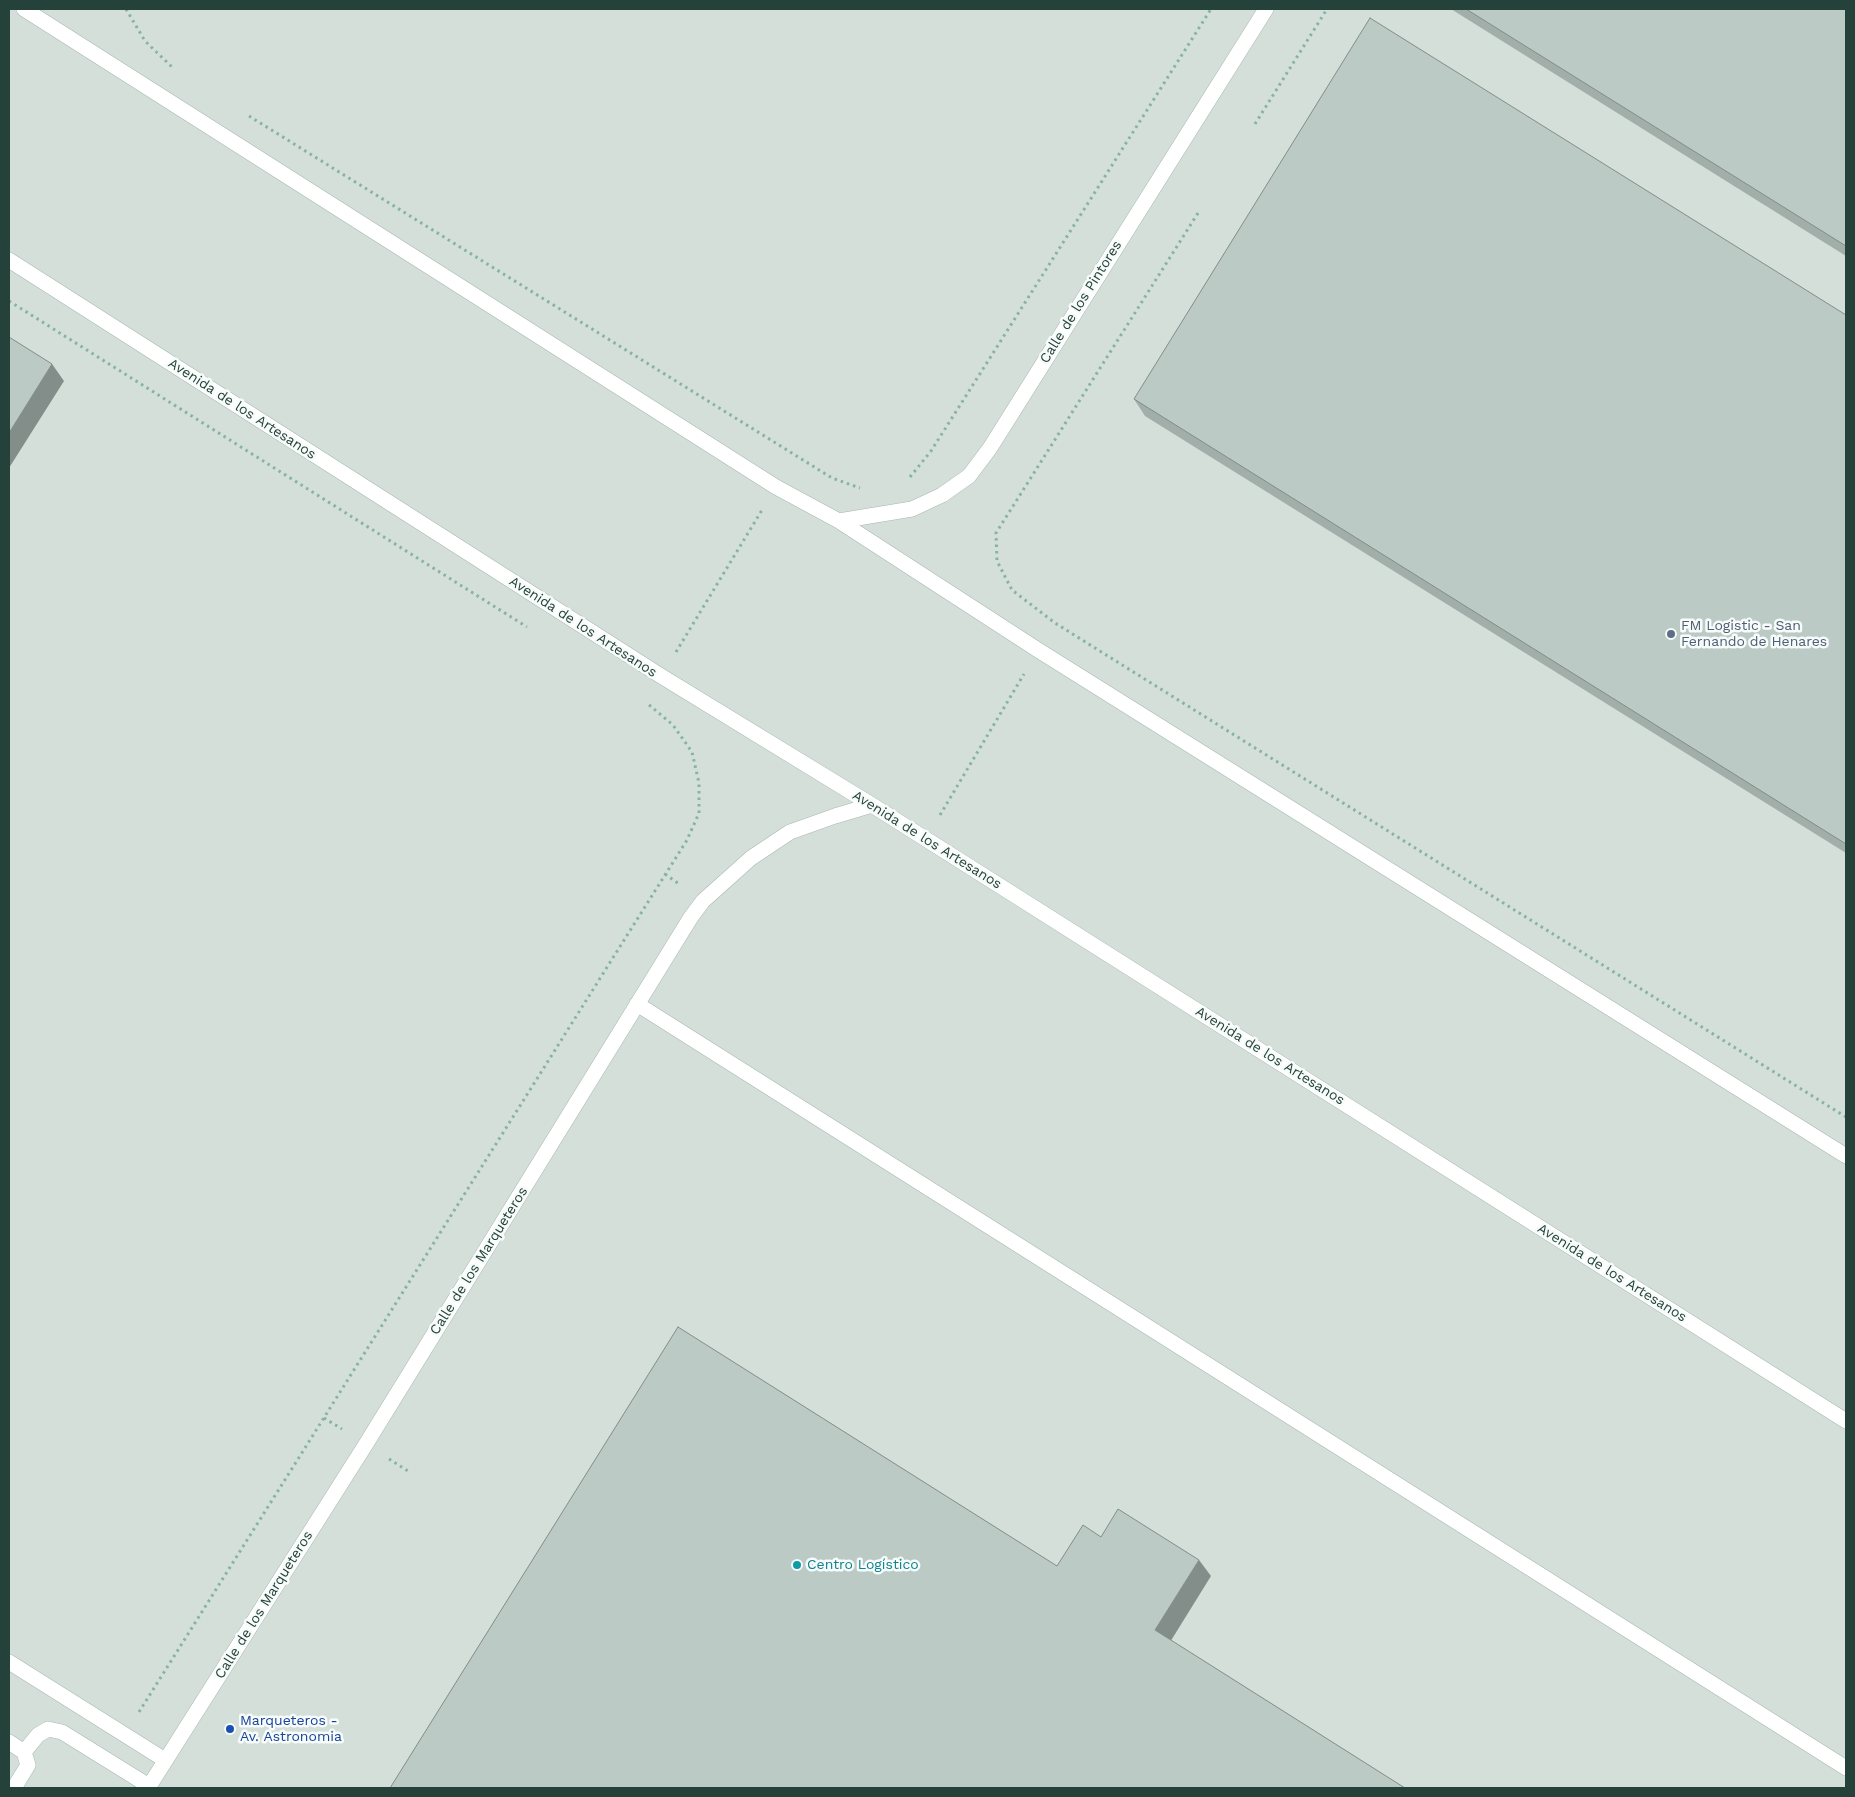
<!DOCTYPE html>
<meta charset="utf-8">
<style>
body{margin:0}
#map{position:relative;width:1855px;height:1797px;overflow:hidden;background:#e6efeb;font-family:"Work Sans",sans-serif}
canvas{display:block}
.frame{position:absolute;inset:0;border:10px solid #24423a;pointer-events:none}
</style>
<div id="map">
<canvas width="1855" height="1797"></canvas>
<div class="frame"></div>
</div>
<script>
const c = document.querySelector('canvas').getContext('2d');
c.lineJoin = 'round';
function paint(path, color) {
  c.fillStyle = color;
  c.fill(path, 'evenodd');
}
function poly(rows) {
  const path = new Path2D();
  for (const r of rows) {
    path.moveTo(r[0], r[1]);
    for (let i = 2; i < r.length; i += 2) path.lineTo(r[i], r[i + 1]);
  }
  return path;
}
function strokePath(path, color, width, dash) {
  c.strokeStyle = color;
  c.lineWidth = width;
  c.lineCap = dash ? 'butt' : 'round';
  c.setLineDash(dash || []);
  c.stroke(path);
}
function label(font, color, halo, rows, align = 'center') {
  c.font = font + ' "Work Sans",sans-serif';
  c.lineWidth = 5;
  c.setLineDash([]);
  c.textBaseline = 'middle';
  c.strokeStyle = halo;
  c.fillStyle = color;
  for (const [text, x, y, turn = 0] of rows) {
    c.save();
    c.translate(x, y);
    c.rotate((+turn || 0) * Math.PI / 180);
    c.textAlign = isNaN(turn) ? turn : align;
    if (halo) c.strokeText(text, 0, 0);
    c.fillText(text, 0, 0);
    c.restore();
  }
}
paint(poly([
 [9,9,1846,9,1846,1788,9,1788]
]), '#d4dfda');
const lane = poly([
 [637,1004,1846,1768],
 [9,1662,165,1760],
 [9,1742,24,1752,28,1765,14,1788],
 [24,1752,38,1735,48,1729,62,1732,149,1786]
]);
const street = poly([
 [24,9,776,487,839,521,1038,650,1846,1156],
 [9,260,661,676,872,805,1846,1421],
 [839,521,912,509,942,495,969,476,990,448,1266,9],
 [148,1788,366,1444,691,917,703,901,751,858,790,832,835,816,872,805]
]);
strokePath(lane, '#a8b8b2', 16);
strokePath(street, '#a8b8b2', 16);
strokePath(poly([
 [126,9,145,41,172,67],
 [249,116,795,455,832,478,860,488],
 [1255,124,1327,9],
 [1198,213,996,533,997,561,1012,590,1055,623,1846,1117],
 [9,301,527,627],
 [910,477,931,451,1211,9],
 [676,652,762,510],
 [940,815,1024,674],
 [665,874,679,884],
 [324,1418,342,1429],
 [389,1459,408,1471],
 [139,1712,687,840,699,813,699,783,692,752,673,725,648,704]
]), '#86b3a5', 3, [2.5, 4]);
strokePath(lane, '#fff', 15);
strokePath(street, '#fff', 15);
paint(poly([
 [1451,9,1846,9,1846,256],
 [1846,315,1846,853,1145,416,1134,399]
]), '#a1aea9');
paint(poly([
 [52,364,64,381,9,468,9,433],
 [1199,1560,1211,1576,1167,1647,1155,1630]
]), '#838d89');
const building = poly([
 [1466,9,1846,9,1846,246,1466,9],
 [1370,18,1846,315,1846,844,1134,399,1370,18],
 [9,337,52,364,9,433,9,337],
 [678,1327,1057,1566,1083,1525,1101,1537,1118,1509,1199,1560,1155,1630,1405,1788,390,1788,678,1327]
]);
paint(building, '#bbcac4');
strokePath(building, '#838d89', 1);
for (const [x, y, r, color] of [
 [1671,634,5,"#5c6f8a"],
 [797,1565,5,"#0f9aa8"],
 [230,1729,5,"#1a4fb4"]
]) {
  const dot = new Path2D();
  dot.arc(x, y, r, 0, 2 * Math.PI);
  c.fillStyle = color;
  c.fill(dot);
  strokePath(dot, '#f7fbf9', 2);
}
label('14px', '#24423a', '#f7fbf9', [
 ["Calle de los Pintores",1081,302,-58],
 ["Avenida de los Artesanos",242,409,33],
 ["Avenida de los Artesanos",583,627,33],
 ["Avenida de los Artesanos",927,840,32],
 ["Avenida de los Artesanos",1270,1056,32],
 ["Calle de los Marqueteros",479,1261,-58],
 ["Avenida de los Artesanos",1612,1273,32],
 ["Calle de los Marqueteros",264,1605,-58]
]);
label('14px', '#4e5e75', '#f7fbf9', [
 ["FM Logistic - San",1681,626],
 ["Fernando de Henares",1681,642]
], 'left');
label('14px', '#0d838f', '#f7fbf9', [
 ["Centro Logístico",807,1565]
], 'left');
label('14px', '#164399', '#f7fbf9', [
 ["Marqueteros -",240,1721],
 ["Av. Astronomia",240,1737]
], 'left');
</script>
